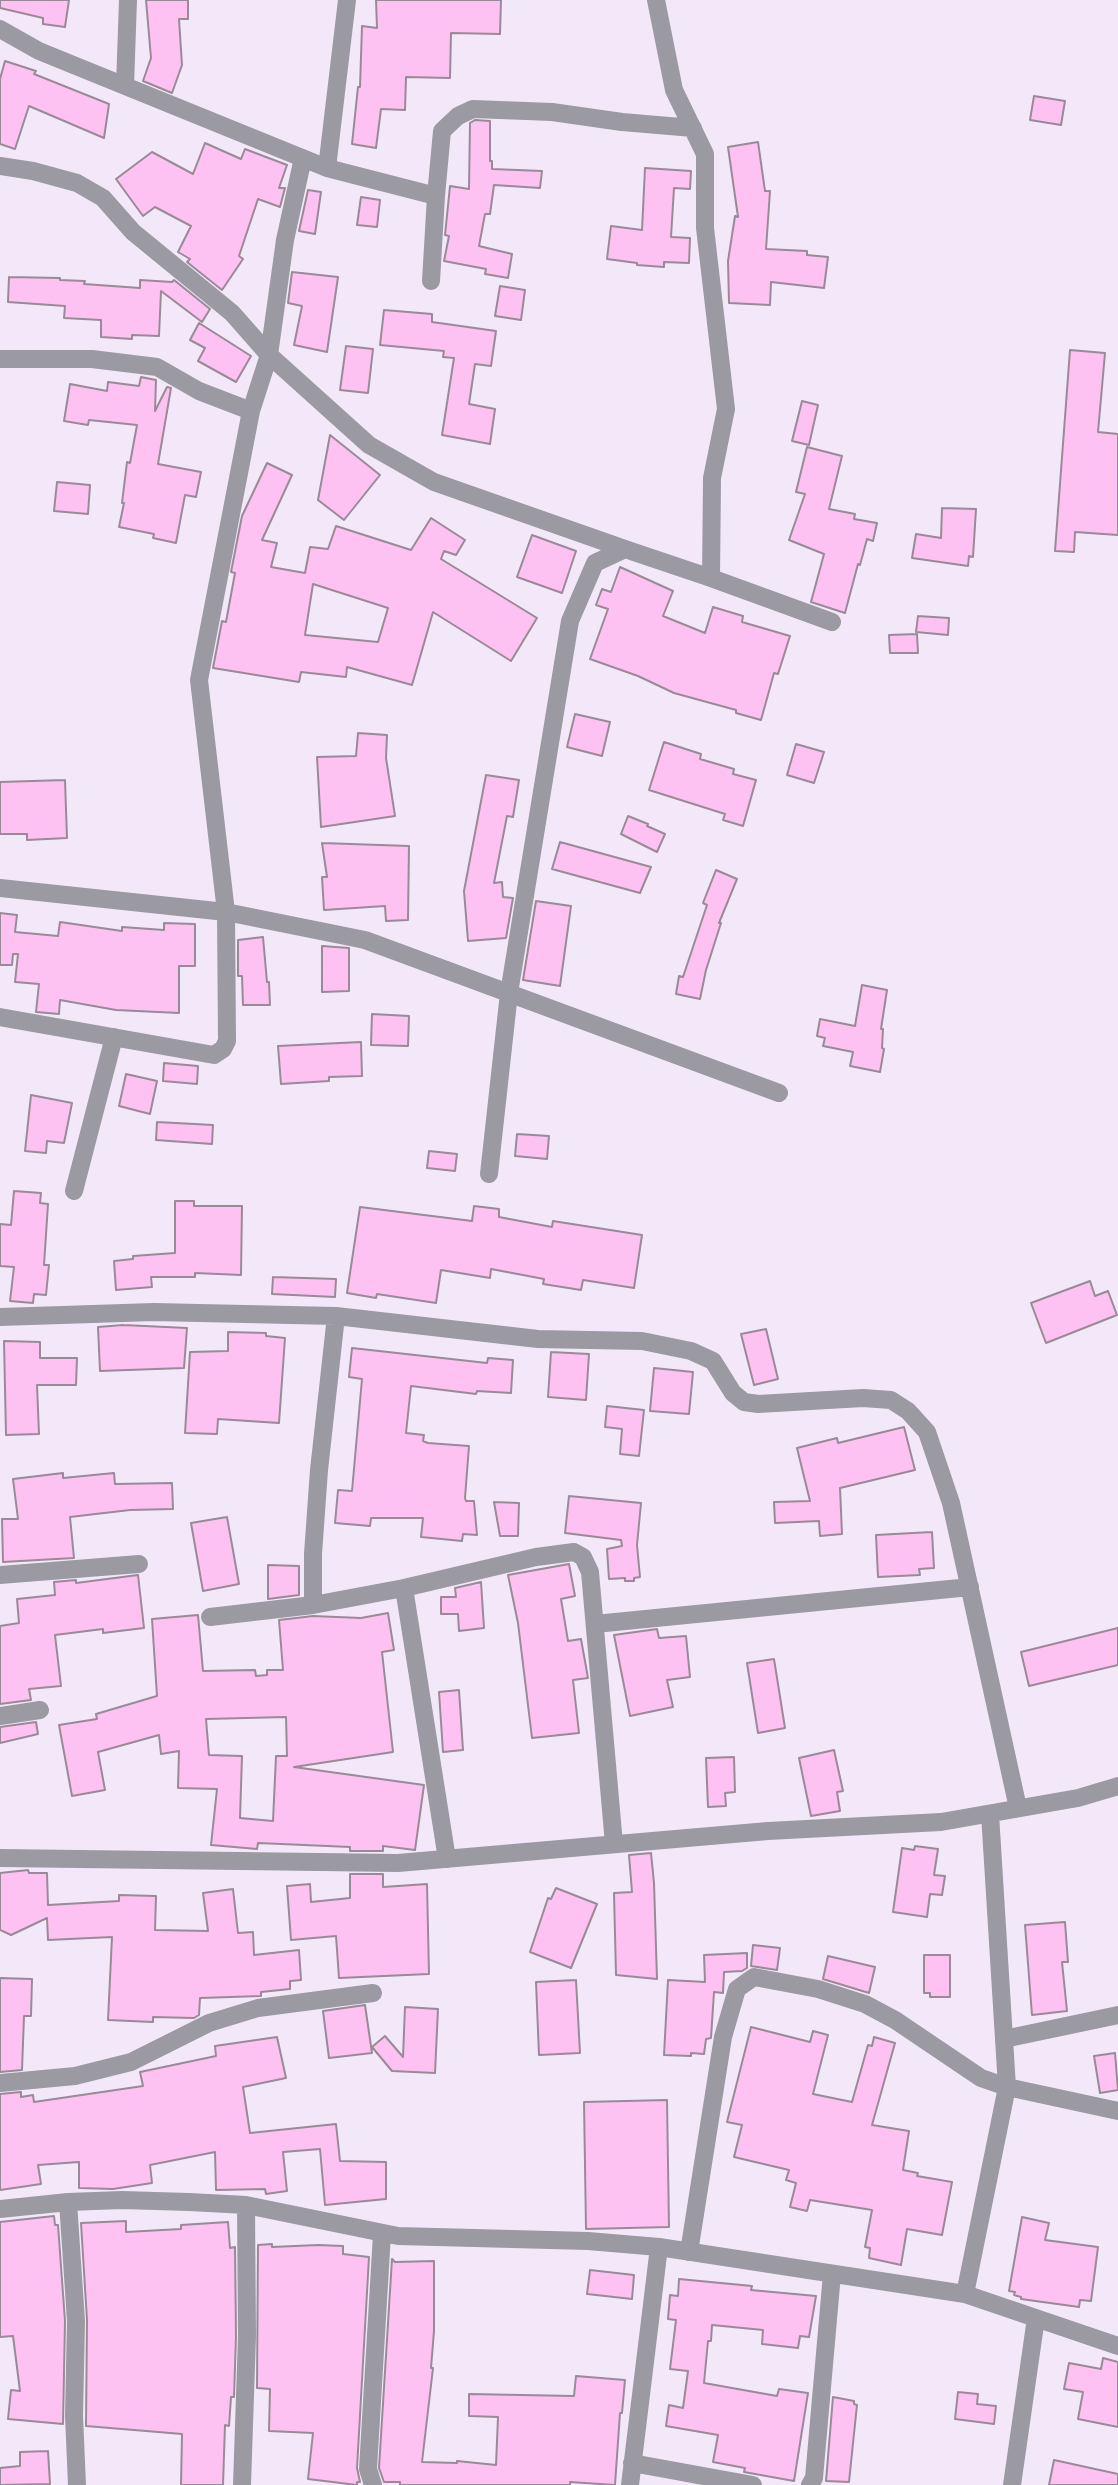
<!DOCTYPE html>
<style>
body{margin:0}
canvas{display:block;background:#f3e8fa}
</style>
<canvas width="1118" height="2485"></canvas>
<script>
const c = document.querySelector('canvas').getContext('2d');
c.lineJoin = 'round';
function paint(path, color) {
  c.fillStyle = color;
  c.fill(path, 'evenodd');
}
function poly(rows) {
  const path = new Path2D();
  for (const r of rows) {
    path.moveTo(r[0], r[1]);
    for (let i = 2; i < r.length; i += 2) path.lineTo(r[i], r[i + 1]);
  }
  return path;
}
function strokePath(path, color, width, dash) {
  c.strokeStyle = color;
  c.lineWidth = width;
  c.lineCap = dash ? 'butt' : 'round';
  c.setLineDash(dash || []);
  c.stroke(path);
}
const building = poly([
 [0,0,69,0,65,27,43,24,43,18,0,8,0,0],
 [146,0,188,0,188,19,179,19,182,65,172,93,143,81,151,58,146,0],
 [376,0,501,0,500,34,451,33,450,78,406,77,405,110,381,109,376,148,352,144,358,87,360,87,362,26,377,28,376,0],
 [5,61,36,71,34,74,109,104,104,138,29,106,15,149,0,144,0,79,5,61],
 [1034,96,1065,101,1061,125,1030,120,1034,96],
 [475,120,490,121,490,161,492,161,492,169,542,171,540,188,494,185,490,214,485,214,479,246,512,254,508,278,485,274,486,269,444,261,449,236,445,235,450,186,469,189,470,123,475,120],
 [758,142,765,191,770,191,766,249,807,251,807,255,828,257,824,288,771,282,770,305,729,303,728,261,735,216,738,217,728,147,758,142],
 [205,143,241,159,245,149,287,165,279,188,285,188,280,207,258,199,239,256,243,259,222,290,187,262,190,259,178,252,191,226,155,207,143,216,116,179,152,152,193,174,205,143],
 [645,168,691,171,690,189,674,188,671,237,690,238,689,263,664,262,664,267,637,265,637,263,607,259,611,226,642,230,645,168],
 [308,190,321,192,315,234,299,231,308,190],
 [361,197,380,200,377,227,357,225,361,197],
 [292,272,338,277,327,352,294,345,302,306,288,303,292,272],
 [9,277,60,278,60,280,85,281,84,284,140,288,140,280,172,282,174,280,210,309,202,322,161,291,159,336,132,335,132,339,101,337,101,320,64,318,65,306,8,302,9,277],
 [500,286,525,290,521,320,495,316,500,286],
 [384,310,432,314,432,322,496,331,491,366,475,364,469,404,495,409,490,444,442,435,454,358,443,357,444,351,380,345,384,310],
 [199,323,251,356,236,382,198,361,205,348,190,340,199,323],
 [346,346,373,349,368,393,340,390,346,346],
 [1070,350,1105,353,1098,432,1118,434,1118,535,1075,532,1074,552,1055,551,1070,350],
 [141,377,156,380,155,411,167,387,171,388,158,464,201,472,196,497,185,495,176,543,153,538,154,534,119,527,124,503,122,503,127,462,130,463,137,425,89,420,88,425,64,421,70,384,107,391,108,382,139,386,141,377],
 [802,401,818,405,809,445,792,441,802,401],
 [330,435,380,475,344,520,318,500,330,435],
 [807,447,842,456,829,509,855,514,854,519,877,523,873,541,867,539,860,565,858,564,845,613,811,602,824,554,789,540,805,494,796,492,807,447],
 [267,463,292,475,262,540,277,543,271,567,305,573,310,547,328,549,336,526,411,550,431,518,465,540,456,555,444,551,441,559,537,618,511,661,433,612,412,685,347,667,346,677,301,672,299,682,213,668,222,621,226,622,235,573,231,572,242,516,267,463],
 [313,584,388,608,378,642,305,635,313,584],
 [57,482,90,485,88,514,54,511,57,482],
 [942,508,976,509,973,557,969,556,968,566,912,558,916,534,941,538,942,508],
 [532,535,576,551,562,593,517,577,532,535],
 [620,567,673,591,663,616,705,633,713,607,743,616,742,622,790,636,778,674,774,673,761,720,736,713,736,710,674,693,638,676,590,659,608,609,596,605,602,589,611,592,620,567],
 [918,616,949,618,948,635,916,632,918,616],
 [917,634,918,653,890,653,889,635,917,634],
 [575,714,610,722,602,756,567,747,575,714],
 [358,733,387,735,386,758,395,816,321,827,317,757,356,756,358,733],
 [664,742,701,754,700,759,734,769,733,774,756,780,743,826,723,820,725,814,649,790,664,742],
 [796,744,824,752,814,783,787,775,796,744],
 [486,775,519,780,513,817,507,816,494,883,502,882,503,897,513,898,506,938,468,941,464,891,486,775],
 [65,780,67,838,27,840,27,834,0,834,0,782,65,780],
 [628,816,648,824,647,826,665,834,657,852,621,834,628,816],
 [560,842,651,867,640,893,552,869,560,842],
 [322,843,409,846,408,920,386,921,385,906,324,910,322,877,327,877,322,843],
 [716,870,737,879,719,923,721,923,706,970,700,999,676,994,679,976,683,977,707,905,703,903,716,870],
 [536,901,571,906,560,986,523,980,536,901],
 [0,913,17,915,15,932,58,936,60,922,122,931,122,927,164,930,164,923,195,924,195,966,179,966,179,1013,116,1010,60,1000,59,1014,36,1012,39,984,15,982,18,954,13,954,12,965,0,965,0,913],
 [263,937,267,982,269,982,270,1005,243,1005,242,976,238,976,238,940,263,937],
 [322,946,349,948,349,991,322,992,322,946],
 [862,985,887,990,881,1029,883,1029,882,1048,884,1049,880,1072,850,1066,853,1052,823,1046,825,1038,817,1036,820,1019,855,1026,862,985],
 [372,1014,409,1016,408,1046,371,1045,372,1014],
 [361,1042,362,1076,329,1077,329,1081,281,1084,278,1046,361,1042],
 [164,1063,198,1066,197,1084,163,1081,164,1063],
 [126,1074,157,1081,150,1114,119,1106,126,1074],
 [31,1095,72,1103,64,1143,47,1141,46,1153,25,1151,31,1095],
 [157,1122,213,1125,212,1144,156,1140,157,1122],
 [517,1134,549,1136,547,1159,515,1156,517,1134],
 [429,1151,457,1154,455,1171,427,1168,429,1151],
 [14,1191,41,1193,40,1203,48,1204,44,1265,49,1265,46,1295,34,1294,33,1303,10,1301,14,1267,0,1266,0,1224,11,1225,14,1191],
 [175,1201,194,1201,194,1206,242,1206,241,1275,195,1273,195,1277,151,1277,152,1287,116,1290,114,1261,133,1259,133,1256,175,1253,175,1201],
 [474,1206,499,1209,499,1217,552,1227,553,1221,642,1235,634,1288,583,1280,581,1290,543,1284,544,1279,491,1269,490,1278,441,1270,436,1303,377,1294,376,1298,347,1293,360,1207,472,1221,474,1206],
 [273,1277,336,1279,335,1297,272,1294,273,1277],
 [1090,1281,1095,1296,1108,1291,1117,1315,1046,1343,1031,1303,1090,1281],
 [123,1325,187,1328,184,1368,100,1371,98,1327,123,1325],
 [766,1329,778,1379,754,1385,741,1334,766,1329],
 [228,1332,266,1333,266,1336,285,1338,279,1423,218,1419,217,1434,185,1433,190,1352,228,1351,228,1332],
 [4,1341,40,1342,40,1358,77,1358,76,1385,37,1385,39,1434,6,1435,4,1341],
 [352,1348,487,1363,488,1358,513,1360,511,1393,477,1391,476,1394,411,1386,406,1433,424,1435,423,1441,428,1443,469,1446,465,1498,466,1501,474,1501,477,1535,463,1534,462,1541,421,1537,423,1518,371,1518,370,1526,335,1523,338,1490,352,1491,362,1379,349,1377,352,1348],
 [551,1352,589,1354,586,1400,548,1397,551,1352],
 [654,1368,693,1372,689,1414,650,1411,654,1368],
 [607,1406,644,1410,639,1456,620,1454,622,1429,605,1427,607,1406],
 [904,1427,915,1470,840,1488,842,1534,820,1536,819,1521,775,1523,774,1502,810,1501,797,1448,837,1438,838,1443,904,1427],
 [63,1473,63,1478,114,1473,115,1484,172,1483,173,1509,130,1510,70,1517,74,1558,3,1562,2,1519,18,1519,13,1479,63,1473],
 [569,1496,641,1503,637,1545,640,1577,634,1578,634,1581,625,1581,625,1578,609,1579,607,1549,622,1546,621,1540,565,1533,569,1496],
 [494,1502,519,1503,518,1536,500,1536,494,1502],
 [227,1517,239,1584,203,1591,191,1523,227,1517],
 [932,1532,934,1568,919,1569,920,1575,878,1577,876,1535,932,1532],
 [569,1564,575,1596,561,1599,568,1641,581,1639,588,1678,573,1680,579,1733,532,1738,518,1623,508,1575,569,1564],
 [268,1565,299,1566,299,1595,268,1599,268,1565],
 [138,1575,144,1628,103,1633,103,1629,55,1635,61,1686,29,1689,31,1700,0,1704,0,1626,19,1623,17,1599,55,1595,54,1582,76,1580,76,1583,138,1575],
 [481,1582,484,1628,459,1631,458,1614,441,1614,441,1597,456,1597,455,1588,481,1582],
 [388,1613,394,1650,382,1652,393,1752,294,1767,424,1785,415,1850,383,1846,383,1851,350,1851,350,1847,258,1843,257,1849,211,1845,217,1789,178,1788,179,1751,161,1754,159,1735,98,1752,105,1790,72,1796,59,1725,97,1719,96,1714,157,1696,152,1619,198,1615,203,1671,255,1670,256,1676,267,1675,267,1670,283,1670,279,1620,313,1616,361,1618,388,1613],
 [286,1717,287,1756,276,1756,273,1821,240,1818,242,1756,209,1755,206,1719,286,1717],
 [1118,1628,1118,1665,1029,1686,1021,1652,1118,1628],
 [657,1629,659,1638,686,1636,690,1677,667,1680,673,1707,630,1716,614,1635,657,1629],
 [774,1659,785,1728,758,1733,747,1663,774,1659],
 [459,1690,463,1750,443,1752,439,1692,459,1690],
 [36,1722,38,1734,0,1743,0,1727,36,1722],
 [834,1750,843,1791,837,1792,840,1811,811,1816,799,1758,834,1750],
 [734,1757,735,1792,725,1793,726,1806,708,1807,706,1758,734,1757],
 [915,1846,938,1849,934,1875,945,1876,942,1895,930,1894,927,1917,893,1912,902,1848,914,1850,915,1846],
 [651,1853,654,1883,657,1979,616,1975,614,1893,632,1892,629,1855,651,1853],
 [28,1870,29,1873,47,1873,48,1905,119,1901,119,1895,156,1896,155,1930,208,1931,203,1893,233,1889,238,1933,253,1932,254,1955,299,1950,301,1980,290,1981,290,1989,261,1992,261,1996,200,1998,199,2015,194,2018,153,2017,153,2022,108,2020,112,1937,48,1940,47,1918,11,1935,0,1930,0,1873,28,1870],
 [350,1874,383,1874,383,1887,427,1884,429,1974,339,1978,336,1936,291,1940,287,1886,310,1884,311,1902,350,1898,350,1874],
 [556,1888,597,1904,571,1968,530,1952,548,1898,551,1899,556,1888],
 [1065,1922,1068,1962,1062,1962,1067,2011,1032,2015,1025,1925,1065,1922],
 [753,1945,780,1948,777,1970,751,1966,753,1945],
 [747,1953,747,1968,742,1971,724,1972,723,1993,714,1992,711,2038,706,2039,704,2054,691,2053,691,2056,664,2055,668,1980,705,1982,704,1955,747,1953],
 [924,1955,950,1955,950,1997,930,1997,930,1993,924,1993,924,1955],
 [828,1956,875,1967,869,1993,823,1979,828,1956],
 [0,1978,32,1979,31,2016,24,2016,22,2070,0,2072,0,1978],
 [576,1980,580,2053,539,2055,536,1982,576,1980],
 [365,2005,372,2053,329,2058,323,2011,365,2005],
 [405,2007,438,2009,435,2073,392,2071,372,2047,385,2036,403,2057,405,2007],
 [751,2027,810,2042,813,2031,828,2035,813,2094,852,2102,868,2045,872,2046,874,2037,895,2043,872,2125,909,2131,903,2170,918,2173,917,2176,952,2182,942,2235,907,2229,901,2265,869,2258,870,2248,865,2247,872,2210,810,2200,807,2211,790,2207,796,2183,786,2180,789,2170,734,2157,742,2125,727,2122,751,2027],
 [277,2037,286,2078,243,2087,250,2133,336,2124,340,2161,386,2162,386,2199,325,2205,320,2149,283,2152,287,2191,266,2194,265,2189,216,2190,215,2152,150,2165,152,2183,113,2189,79,2188,79,2162,38,2165,41,2184,0,2190,0,2094,21,2092,21,2097,33,2095,34,2102,143,2086,140,2072,216,2056,215,2046,277,2037],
 [1115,2053,1118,2090,1100,2093,1094,2056,1115,2053],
 [667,2100,669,2227,586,2229,584,2102,667,2100],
 [54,2216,55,2225,58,2225,65,2321,63,2424,8,2419,11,2390,20,2391,13,2336,0,2337,0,2222,54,2216],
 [1022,2217,1049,2223,1045,2240,1098,2247,1091,2301,1080,2300,1079,2307,1021,2299,1021,2297,1014,2295,1015,2292,1009,2291,1022,2217],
 [126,2221,126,2232,181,2229,181,2225,228,2222,230,2248,235,2247,236,2336,234,2397,231,2397,229,2426,225,2425,223,2485,181,2485,182,2434,86,2426,87,2320,81,2223,126,2221],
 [272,2244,272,2247,318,2245,343,2246,343,2254,369,2257,357,2468,360,2482,357,2482,357,2485,308,2479,313,2433,269,2431,270,2389,257,2388,258,2245,272,2244],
 [392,2259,395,2262,434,2261,434,2331,431,2368,433,2368,422,2462,457,2463,457,2461,496,2465,498,2417,469,2416,469,2394,574,2396,576,2376,625,2380,622,2413,620,2413,615,2485,570,2482,570,2485,400,2485,400,2482,384,2482,379,2468,392,2259],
 [590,2270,634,2275,632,2299,587,2294,590,2270],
 [679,2279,752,2286,751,2290,816,2296,809,2337,800,2336,798,2348,762,2344,763,2330,712,2325,711,2341,708,2341,704,2383,777,2396,779,2389,808,2393,794,2481,744,2472,745,2468,713,2462,718,2435,666,2426,669,2405,683,2408,688,2371,670,2369,676,2320,668,2319,670,2295,678,2296,679,2279],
 [1103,2358,1118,2362,1118,2427,1078,2419,1083,2392,1064,2389,1069,2363,1101,2369,1103,2358],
 [958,2392,978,2394,977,2404,996,2406,994,2424,955,2419,958,2392],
 [833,2397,854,2401,854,2404,857,2405,849,2482,826,2481,833,2397],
 [48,2451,50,2484,0,2485,0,2468,20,2466,20,2452,48,2451],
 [1054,2460,1118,2474,1118,2485,1049,2485,1054,2460]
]);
paint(building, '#fec2f2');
strokePath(building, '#9a8a97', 2);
strokePath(poly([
 [0,29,39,51,327,168,436,196,431,281],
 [125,86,128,0],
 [0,166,33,171,77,183,103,198,133,232,232,313,269,355,369,445,434,482,625,549],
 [327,168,347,0],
 [436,196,442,131,458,116,473,109,552,112,622,122,693,128],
 [0,359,92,359,157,367,199,391,251,411],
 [711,578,832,622],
 [0,888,226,912,365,940,779,1093],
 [0,1017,214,1055,223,1049,227,1041,226,912,199,680,251,411,269,355,285,240,303,158],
 [489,1174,509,993,570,621,595,563,625,549,711,578,712,478,726,409,705,228,705,154,674,90,656,0],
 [74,1191,114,1037],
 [0,1317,154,1312,336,1316,538,1339,642,1341,691,1351,713,1361,733,1393,744,1402,758,1404,863,1398,891,1400,908,1411,927,1432,951,1503,1018,1808],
 [0,1575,139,1564],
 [404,1588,447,1859],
 [313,1605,313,1554,319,1470,336,1316],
 [210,1617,313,1605,404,1588,536,1557,574,1552,583,1557,590,1572,614,1844],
 [595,1624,970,1587],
 [0,1716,40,1710],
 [0,1858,398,1863,768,1831,941,1822,1078,1798,1118,1786],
 [1004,2039,1118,2015],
 [0,2083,75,2076,131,2062,209,2023,258,2008,373,1993],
 [68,2202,76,2321,74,2416,77,2485],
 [0,2209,68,2202,122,2200,189,2202,246,2205,398,2236,588,2241,659,2247,965,2294,1118,2346],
 [689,2252,723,2037,737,1989,754,1977,818,1989,865,2004,895,2020,981,2078,1007,2087,1118,2111],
 [965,2294,1007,2087,990,1814],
 [632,2463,753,2485],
 [242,2485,247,2336,246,2205],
 [373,2485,368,2469,382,2234],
 [630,2485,659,2247],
 [810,2485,814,2478,832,2274],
 [1012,2485,1036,2318]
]), '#9b9aa2', 18);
</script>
